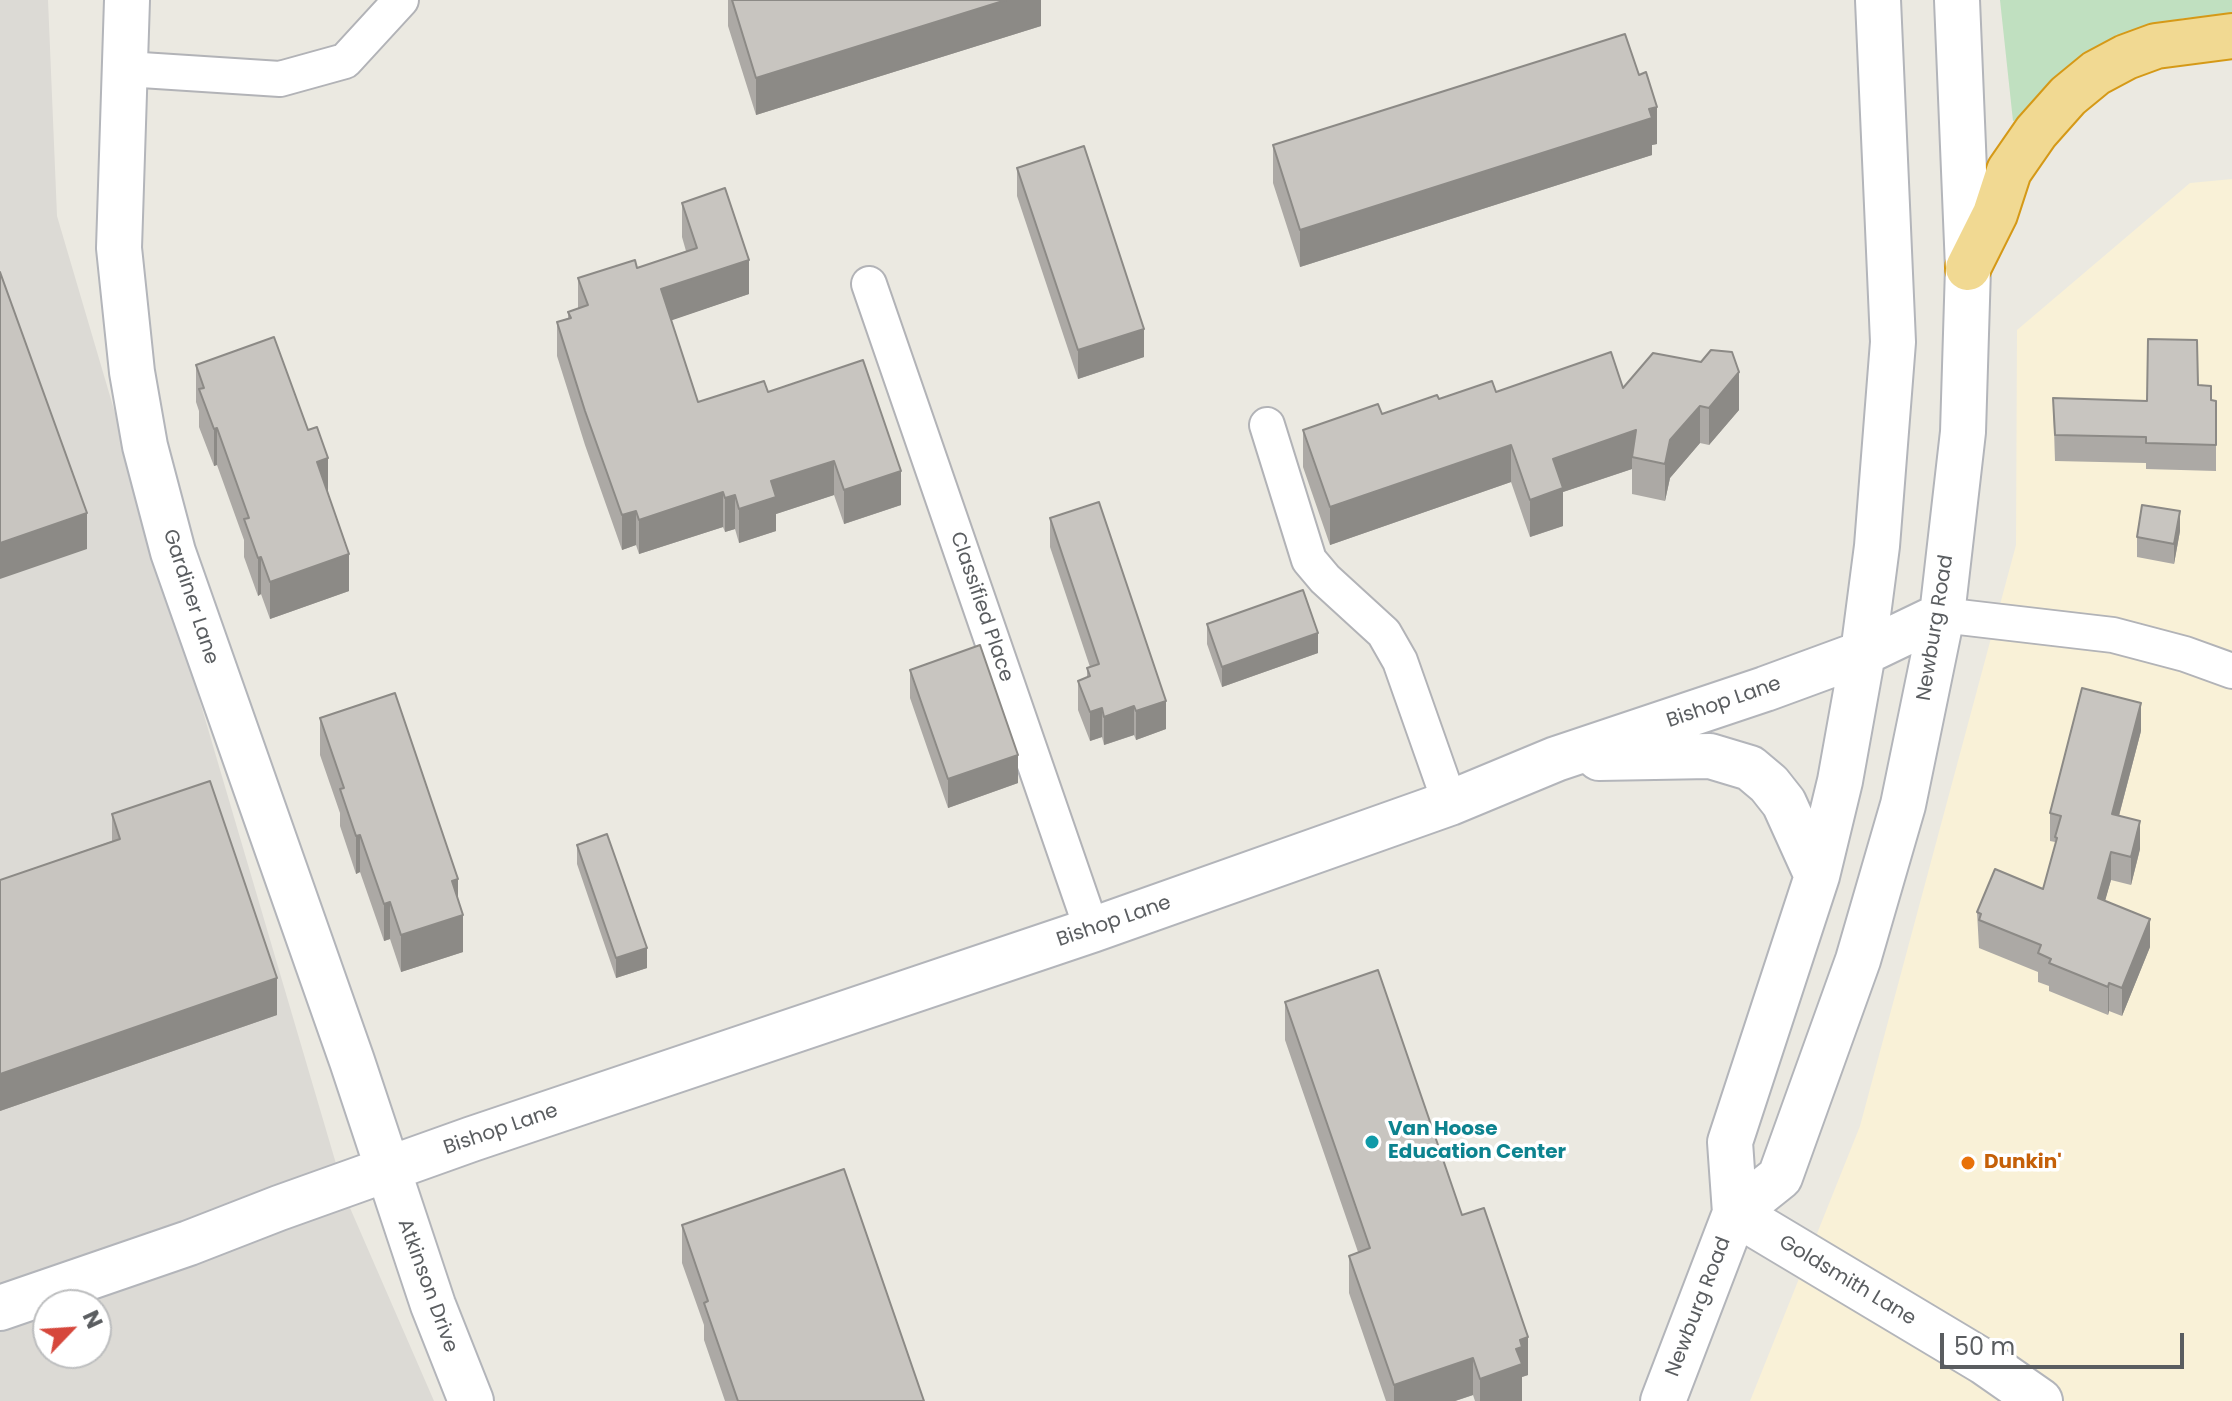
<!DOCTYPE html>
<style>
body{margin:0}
#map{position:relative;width:2232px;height:1401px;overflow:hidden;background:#ebe9e1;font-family:Poppins,sans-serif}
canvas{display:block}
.north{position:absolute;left:32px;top:1289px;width:80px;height:80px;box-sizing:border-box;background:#fff;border:2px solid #bdbebf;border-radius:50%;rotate:65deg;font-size:22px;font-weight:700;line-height:32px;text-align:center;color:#5a5d60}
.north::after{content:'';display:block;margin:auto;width:28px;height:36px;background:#d6473c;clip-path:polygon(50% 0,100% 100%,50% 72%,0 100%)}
.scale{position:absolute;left:1940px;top:1333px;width:244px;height:36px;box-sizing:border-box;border:4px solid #5a5d60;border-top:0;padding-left:10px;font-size:24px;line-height:28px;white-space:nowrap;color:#5a5d60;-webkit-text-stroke:6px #fff;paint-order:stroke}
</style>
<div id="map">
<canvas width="2232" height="1401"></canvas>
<div class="north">N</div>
<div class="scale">50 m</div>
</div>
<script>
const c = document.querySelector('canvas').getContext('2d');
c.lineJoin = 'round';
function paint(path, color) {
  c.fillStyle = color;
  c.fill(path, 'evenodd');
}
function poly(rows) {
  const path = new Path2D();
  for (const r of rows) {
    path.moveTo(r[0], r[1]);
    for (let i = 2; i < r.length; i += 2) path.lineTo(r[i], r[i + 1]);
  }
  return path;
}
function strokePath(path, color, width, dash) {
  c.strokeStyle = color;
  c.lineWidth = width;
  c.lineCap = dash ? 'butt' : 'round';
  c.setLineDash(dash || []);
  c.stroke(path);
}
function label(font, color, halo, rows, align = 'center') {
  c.font = font + ' Poppins,sans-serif';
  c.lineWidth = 7;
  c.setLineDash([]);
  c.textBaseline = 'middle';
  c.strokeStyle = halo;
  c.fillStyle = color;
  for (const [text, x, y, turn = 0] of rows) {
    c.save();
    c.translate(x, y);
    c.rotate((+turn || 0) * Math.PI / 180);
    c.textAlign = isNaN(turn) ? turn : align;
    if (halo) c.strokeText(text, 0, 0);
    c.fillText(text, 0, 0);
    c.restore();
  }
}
paint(poly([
 [2232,179,2232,1401,1750,1401,1860,1126,2016,545,2017,330,2190,183]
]), '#f9f1d7');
paint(poly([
 [0,0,48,0,57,216,347,1201,434,1401,0,1401],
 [48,1305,96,1305,96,1353,48,1353]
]), '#dcdad5');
paint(poly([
 [2000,0,2232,0,2232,16,2184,18,2131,33,2073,64,2057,75,2030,104,2019,120,2013,121]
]), '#c0e0c0');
const street = poly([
 [126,69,280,79,345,61,401,0],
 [869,284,1092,930],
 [1267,425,1309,560,1325,579,1384,633,1400,661,1450,803],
 [1942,615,2113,635,2185,654,2232,671]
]);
const secondary = poly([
 [127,0,119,248,132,372,145,446,173,552,352,1061,433,1305,471,1401],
 [1599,758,1710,756,1750,768,1769,784,1784,803,1817,876],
 [1735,1213,1780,1177,1858,960,1903,805,1942,615,1963,432,1968,268,1957,0],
 [1735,1213,1984,1362,2040,1401],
 [0,1308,189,1243,279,1208,472,1139,1092,930,1450,803,1556,759,1765,689,1863,653,1942,615],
 [1663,1401,1735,1213,1730,1142,1817,876,1840,781,1863,653,1877,546,1893,342,1878,0]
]);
const highway = poly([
 [1968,268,1995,214,2009,171,2036,132,2068,96,2096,73,2126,57,2156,46,2232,36]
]);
strokePath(street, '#b2b3b7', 38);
strokePath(secondary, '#b3b5ba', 48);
strokePath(highway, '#d59917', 48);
strokePath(street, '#fff', 34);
strokePath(secondary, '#fff', 44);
strokePath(highway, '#f1d992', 44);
paint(poly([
 [728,0,1041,0,1041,26,756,115,728,26],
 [1639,75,1657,144,1652,145,1652,155,1300,267,1273,183,1273,145],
 [1017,168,1144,357,1078,379,1017,196],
 [682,203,749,294,671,320,698,402,768,392,901,505,844,524,834,495,776,514,776,531,739,543,735,529,725,532,723,527,639,554,636,545,622,550,585,445,557,356,557,322,568,318,568,312,578,308,578,278,637,268,686,251,682,237],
 [196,365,328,493,349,591,270,619,261,594,258,596,244,557,244,540,217,465,214,466,199,427,199,411,196,402],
 [2198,385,2211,400,2216,401,2216,471,2146,469,2146,463,2055,461,2053,398,2147,401],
 [1623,388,1739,410,1709,445,1700,443,1670,478,1665,501,1632,494,1632,469,1563,492,1563,526,1530,537,1511,482,1330,545,1303,467,1303,430,1382,414,1439,399,1496,392],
 [1050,518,1166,729,1136,740,1134,735,1104,745,1102,737,1090,741,1078,710,1078,681,1087,677,1087,668,1090,667,1050,547],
 [2180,531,2174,564,2137,557,2137,537],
 [1207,624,1318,653,1222,687,1207,644],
 [910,670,1018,783,948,808,910,698],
 [320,718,458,901,463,952,401,972,390,939,384,941,360,872,356,874,340,826,340,813,320,755],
 [2141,731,2119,816,2140,849,2131,885,2111,880,2105,900,2150,947,2122,1016,2109,1011,2108,1015,2049,991,2049,986,2038,982,2038,972,1979,948,1977,912,2043,889,2055,846,2055,842,2050,841,2050,813],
 [112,814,277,1015,0,1111,0,880,112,841],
 [577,845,647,968,616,978,577,864],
 [1285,1002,1462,1215,1528,1375,1522,1377,1522,1401,1475,1401,1473,1395,1455,1401,1386,1401,1349,1293,1349,1256,1358,1252,1285,1040],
 [682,1225,924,1401,725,1401,704,1340,704,1325,682,1263]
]), '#aca9a5');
paint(poly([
 [1006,0,1041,0,1041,26,756,115,756,78],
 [1657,107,1657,144,1652,145,1652,155,1300,267,1300,230],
 [749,260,749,294,661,324,661,289],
 [1144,329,1144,357,1078,379,1078,350],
 [1739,372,1739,410,1709,445,1709,408],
 [1700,406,1700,443,1670,478,1665,501,1665,464,1670,440],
 [217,428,217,465,214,466,214,429],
 [1636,430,1632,457,1632,469,1563,492,1563,526,1530,537,1530,500,1553,459],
 [1511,445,1511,482,1330,545,1330,507],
 [328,458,328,496,317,462],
 [834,461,834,495,776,514,776,531,739,543,739,509,771,481],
 [901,471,901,505,844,524,844,490],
 [723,492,723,527,639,554,639,520],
 [735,495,735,529,725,532,725,498],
 [636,511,636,545,622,550,622,515],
 [2180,511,2180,531,2174,564,2174,544],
 [87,513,87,549,0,579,0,543],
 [349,554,349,591,270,619,270,582],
 [261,557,261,594,258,596,258,558],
 [1318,633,1318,653,1222,687,1222,667],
 [1166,701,1166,729,1136,740,1136,711],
 [2141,703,2141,731,2112,842,2112,814],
 [1134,706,1134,735,1104,745,1104,717],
 [1102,708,1102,737,1090,741,1090,712],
 [1018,755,1018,783,948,808,948,779],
 [2140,821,2140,849,2131,885,2131,857],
 [360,835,360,872,356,874,356,836],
 [2111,852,2111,880,2098,926,2098,898],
 [458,879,458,916,463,915,463,952,401,972,401,935,452,881],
 [390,902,390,939,384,941,384,904],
 [2150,919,2150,947,2122,1016,2122,988],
 [647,948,647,968,616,978,616,958],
 [277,978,277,1015,0,1111,0,1074],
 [2109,983,2109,1011,2108,1015,2108,987],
 [1528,1337,1528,1375,1522,1377,1522,1401,1480,1401,1480,1379,1516,1349,1520,1340],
 [1473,1358,1473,1395,1455,1401,1394,1401,1394,1385]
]), '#8c8a86');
const building = poly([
 [732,0,1006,0,756,78,732,0],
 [1625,34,1639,75,1646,72,1657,107,1649,109,1652,118,1300,230,1273,145,1625,34],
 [1084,146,1144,329,1078,350,1017,168,1084,146],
 [725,188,749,260,661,289,698,402,764,381,768,392,863,360,901,471,844,490,834,461,771,481,776,497,739,509,735,495,725,498,723,492,639,520,636,511,622,515,585,411,557,322,571,318,568,312,588,305,578,278,635,260,637,268,697,248,682,203,725,188],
 [0,272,87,513,0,543,0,272],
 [274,337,308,430,317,427,328,458,317,462,349,554,270,582,261,557,258,558,244,519,249,518,217,428,214,429,199,389,204,388,196,365,274,337],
 [2148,339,2197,340,2198,385,2211,386,2211,400,2216,401,2216,445,2146,443,2146,437,2055,435,2053,398,2147,401,2148,339],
 [1711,350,1732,352,1739,372,1709,408,1700,406,1670,440,1665,464,1632,457,1636,430,1553,459,1563,488,1530,500,1511,445,1330,507,1303,430,1378,404,1382,414,1437,395,1439,399,1492,381,1496,392,1611,352,1623,388,1653,353,1701,362,1711,350],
 [1099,502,1166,701,1136,711,1134,706,1104,717,1102,708,1090,712,1078,681,1090,676,1087,668,1099,664,1050,518,1099,502],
 [2142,505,2180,511,2174,544,2137,537,2142,505],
 [1303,590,1318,633,1222,667,1207,624,1303,590],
 [980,645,1018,755,948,779,910,670,980,645],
 [2082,688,2141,703,2112,814,2140,821,2131,857,2111,852,2098,898,2150,919,2122,988,2109,983,2108,987,2049,963,2051,959,2038,953,2041,945,1979,920,1981,914,1977,912,1995,869,2043,889,2057,838,2055,837,2061,816,2050,813,2082,688],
 [395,693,458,879,452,881,463,915,401,935,390,902,384,904,360,835,356,836,340,789,344,788,320,718,395,693],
 [210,781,277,978,0,1074,0,880,120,839,112,814,210,781],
 [607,834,647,948,616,958,577,845,607,834],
 [1378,970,1462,1215,1484,1208,1528,1337,1520,1340,1522,1347,1516,1349,1522,1364,1480,1379,1473,1358,1394,1385,1349,1256,1370,1248,1285,1002,1378,970],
 [844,1169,924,1401,738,1401,704,1303,708,1301,682,1225,844,1169]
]);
paint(building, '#c8c5c0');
strokePath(building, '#8c8a86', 2);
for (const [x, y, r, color] of [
 [1372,1142,8,"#0f9aa8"],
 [1968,1163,8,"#e8710a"]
]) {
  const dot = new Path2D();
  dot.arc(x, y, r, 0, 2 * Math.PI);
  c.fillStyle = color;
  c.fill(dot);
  strokePath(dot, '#fff', 3);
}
label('20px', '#5a5d60', '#fff', [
 ["Gardiner Lane",190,597,72],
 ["Classified Place",981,607,71],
 ["Newburg Road",1936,628,-81],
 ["Bishop Lane",1724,703,-19],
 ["Bishop Lane",1114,922,-19],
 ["Bishop Lane",501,1130,-19],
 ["Goldsmith Lane",1847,1281,31],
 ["Atkinson Drive",427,1286,70],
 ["Newburg Road",1699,1307,-69]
]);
label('bold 20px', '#0d838f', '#fff', [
 ["Van Hoose",1388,1130],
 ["Education Center",1388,1153]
], 'left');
label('bold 20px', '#c56008', '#fff', [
 ["Dunkin'",1984,1163]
], 'left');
</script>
